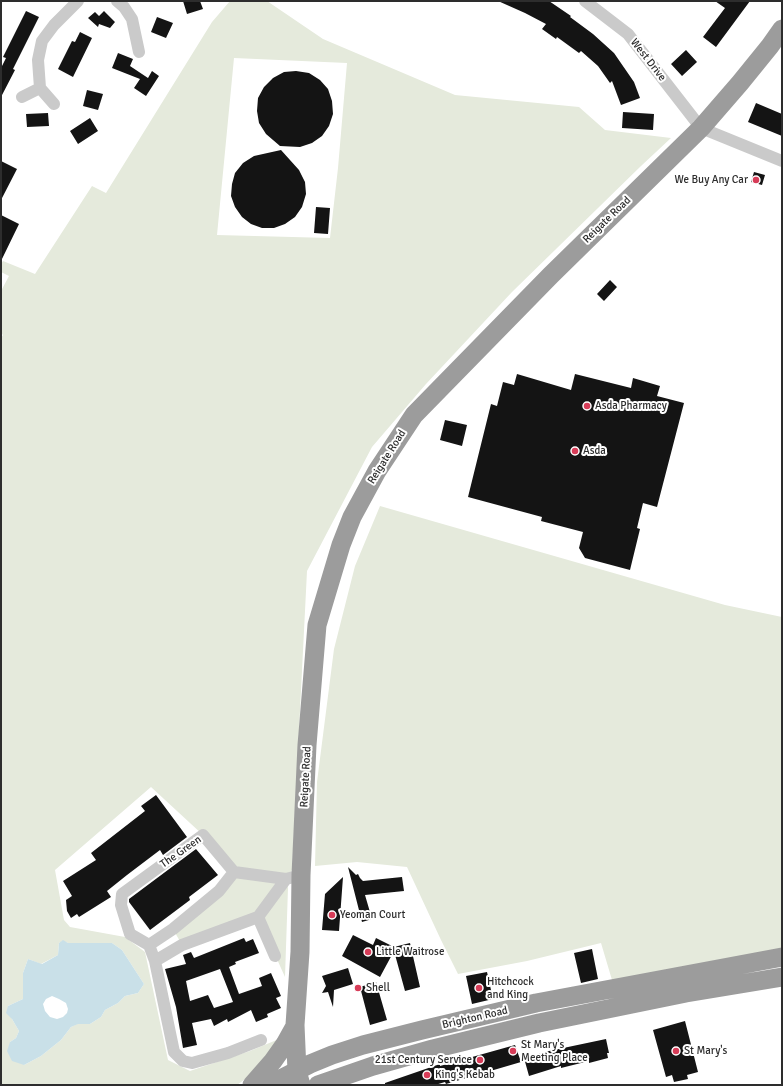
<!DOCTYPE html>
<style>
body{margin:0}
#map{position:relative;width:783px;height:1086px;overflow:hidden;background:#fff;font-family:Signika,sans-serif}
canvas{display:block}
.frame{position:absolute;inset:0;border:2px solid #2d2d2d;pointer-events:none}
</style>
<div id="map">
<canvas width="783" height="1086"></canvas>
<div class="frame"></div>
</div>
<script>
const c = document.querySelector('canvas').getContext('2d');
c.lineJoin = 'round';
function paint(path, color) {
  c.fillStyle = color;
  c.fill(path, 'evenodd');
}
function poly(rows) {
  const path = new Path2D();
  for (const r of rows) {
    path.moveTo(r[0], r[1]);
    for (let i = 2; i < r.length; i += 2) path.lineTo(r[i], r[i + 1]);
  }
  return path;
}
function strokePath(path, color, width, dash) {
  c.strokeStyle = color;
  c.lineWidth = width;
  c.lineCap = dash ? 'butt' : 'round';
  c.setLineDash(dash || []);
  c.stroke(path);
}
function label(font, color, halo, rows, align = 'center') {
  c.font = font + ' Signika,sans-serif';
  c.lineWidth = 4;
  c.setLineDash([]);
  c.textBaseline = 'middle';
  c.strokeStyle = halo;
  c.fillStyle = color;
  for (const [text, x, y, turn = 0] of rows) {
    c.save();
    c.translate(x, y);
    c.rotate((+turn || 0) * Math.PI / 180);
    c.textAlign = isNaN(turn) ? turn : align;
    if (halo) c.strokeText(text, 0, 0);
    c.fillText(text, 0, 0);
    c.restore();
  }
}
paint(poly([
 [230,1,267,1,323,39,455,95,579,107,605,130,671,138,641,166,512,292,426,384,372,447,307,571,292,870,286,879,288,888,285,977,258,917,182,945,173,929,234,872,203,835,151,787,55,870,64,920,70,927,125,937,145,952,168,1060,190,1071,250,1051,279,1039,263,1066,237,1085,1,1085,1,338,3,335,1,333,1,291,9,276,1,272,1,264,3,261,35,274,92,186,106,193,212,22],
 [234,58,347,63,338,168,330,238,217,235],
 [63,941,68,943,112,943,122,950,144,984,138,993,125,996,118,1003,105,1010,101,1017,90,1024,77,1024,71,1027,61,1040,41,1056,24,1065,10,1042,16,1038,19,1031,12,1019,8,1006,23,999,23,973,28,959,41,964,58,955,59,943],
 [380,506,725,605,782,617,782,949,612,980,601,943,527,961,458,974,441,940,407,867,357,862,315,866,317,782,334,649,355,566]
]), '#e5eadc');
paint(poly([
 [63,940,68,943,112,943,122,950,144,984,138,993,125,996,118,1003,105,1010,101,1017,90,1024,78,1024,71,1027,61,1040,41,1056,24,1065,12,1061,7,1051,10,1042,16,1038,19,1031,12,1019,6,1013,8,1006,23,999,23,973,28,959,42,964,58,955,59,943],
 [52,996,59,999,66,1003,68,1009,67,1013,63,1017,57,1019,50,1017,45,1011,43,1004,46,999]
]), '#c9e0e8');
paint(poly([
 [183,1,200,1,203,9,187,14],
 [498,1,549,1,571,16,570,17,593,34,614,53,634,82,640,98,621,105,612,81,610,83,598,66,581,51,579,53,557,37,556,39,542,29,546,24,525,13],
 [715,1,750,1,716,47,703,37,725,8],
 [26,11,39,17,13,69,15,70,1,97,1,68,6,58,3,57],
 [104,11,115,22,110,28,99,24,98,27,88,18,95,12,99,16],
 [157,17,173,23,166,38,151,32],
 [80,32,92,38,73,77,58,69,72,41,75,42],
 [686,50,697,62,682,76,671,64],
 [118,53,133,59,130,66,148,78,152,71,159,76,146,96,134,88,140,79,112,68],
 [296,71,309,73,320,80,328,89,332,101,333,114,329,126,322,136,312,143,300,147,280,146,266,134,259,123,257,111,258,98,264,87,273,78,284,72],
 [87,90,103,94,98,110,83,106],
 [756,103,782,114,782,136,748,122],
 [623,112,654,114,653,130,622,128],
 [48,113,49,126,27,127,26,114],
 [90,118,98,131,78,144,70,131],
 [281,150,299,170,305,182,306,194,302,207,295,217,285,224,274,228,262,228,251,224,242,217,235,207,231,196,232,184,235,173,243,163,254,156],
 [1,161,17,169,1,200],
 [754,172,765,175,762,185,751,182],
 [316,207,330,208,328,234,314,233],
 [1,215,19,224,1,261],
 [610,280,617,287,604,301,597,294],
 [517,374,571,390,575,374,631,388,633,378,660,386,657,396,684,403,657,507,643,503,637,528,640,529,630,570,585,558,579,548,583,532,541,521,542,517,468,497,491,404,497,406,503,382,514,385],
 [445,420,467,425,462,446,440,440],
 [156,795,187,837,163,855,160,850,127,875,107,891,111,897,79,917,77,914,71,918,67,911,66,900,72,896,63,881,96,860,91,853,145,811,141,806],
 [196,849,218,875,189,897,190,900,150,930,129,902,129,899],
 [348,867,356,875,358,874,360,878,363,881,402,877,404,891,365,895,372,919,362,922],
 [343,877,339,931,322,930,325,894],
 [353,935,373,945,376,938,394,947,410,943,420,987,405,991,394,951,380,977,342,956],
 [244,938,246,942,253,939,259,953,235,962,236,964,229,967,239,994,262,986,259,978,271,973,281,996,276,998,281,1008,267,1014,268,1017,256,1022,251,1010,228,1022,227,1019,214,1026,211,1019,192,1023,197,1045,183,1048,176,1007,165,969,186,964,183,955,191,952,194,958],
 [220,969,233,1002,214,1008,208,995,190,1001,186,981],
 [592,949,598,979,581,983,574,953],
 [348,968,353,984,334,990,333,1007,328,992,322,993,326,986,322,976],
 [487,972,493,999,472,1004,466,976],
 [376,982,387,1020,370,1025,360,987],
 [685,1021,698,1072,687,1075,688,1079,674,1082,672,1075,666,1077,653,1030],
 [606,1039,609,1053,607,1053,608,1058,589,1063,589,1061,561,1068,561,1066,529,1076,524,1058,549,1051],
 [515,1045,521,1062,446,1084,445,1082,435,1085,385,1085,385,1083,440,1064,440,1066]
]), '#141414');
strokePath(poly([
 [117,1,124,7,132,19,139,52],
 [585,1,628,34,701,128,782,161],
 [22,97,40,88],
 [54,104,40,88,38,60,42,41,54,25,78,1],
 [234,872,286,879],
 [258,917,275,956],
 [149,945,173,929,219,891,234,872,203,835,122,894,121,905,130,934,149,945,155,961,174,1052,183,1061,192,1063,228,1053,261,1040],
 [155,961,182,945,258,917,286,879,301,875]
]), '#cacaca', 12);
strokePath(poly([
 [252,1085,273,1061,285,1044,295,1026],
 [269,1085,310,1064,332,1055,363,1045,422,1030,536,1003,782,957],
 [301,1085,297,1071,295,1025,300,952,301,875,307,745,317,625,341,545,352,517,377,471,414,415,551,275,701,128,740,83,770,46,782,29],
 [318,1085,373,1066,433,1049,539,1023,686,993,782,977]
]), '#9c9c9c', 19);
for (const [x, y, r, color] of [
 [756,180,4,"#d73c58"],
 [587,406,4,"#d73c58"],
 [575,451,4,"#d73c58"],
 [332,915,4,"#d73c58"],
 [368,952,4,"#d73c58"],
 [358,988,4,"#d73c58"],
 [479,988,4,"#d73c58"],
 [513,1051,4,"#d73c58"],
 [676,1051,4,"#d73c58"],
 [480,1060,4,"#d73c58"],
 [427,1075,4,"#d73c58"]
]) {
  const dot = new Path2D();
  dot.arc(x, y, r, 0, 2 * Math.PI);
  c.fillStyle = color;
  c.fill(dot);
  strokePath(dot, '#fff', 1.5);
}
label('11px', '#2d2d2d', '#fff', [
 ["West Drive",648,60,52],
 ["Reigate Road",607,220,-44],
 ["Reigate Road",387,457,-58],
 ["Reigate Road",306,777,-87],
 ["The Green",181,852,-35],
 ["Brighton Road",475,1018,-13]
]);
label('11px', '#2d2d2d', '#fff', [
 ["We Buy Any Car",748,180,"right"],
 ["Asda Pharmacy",595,406],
 ["Asda",583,451],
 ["Yeoman Court",340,915],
 ["Little Waitrose",376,952],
 ["Hitchcock",487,982],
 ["and King",487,995],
 ["Shell",366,988],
 ["St Mary's",521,1045],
 ["Meeting Place",521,1058],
 ["St Mary's",684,1051],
 ["21st Century Service",472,1060,"right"],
 ["King's Kebab",435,1075]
], 'left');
</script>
